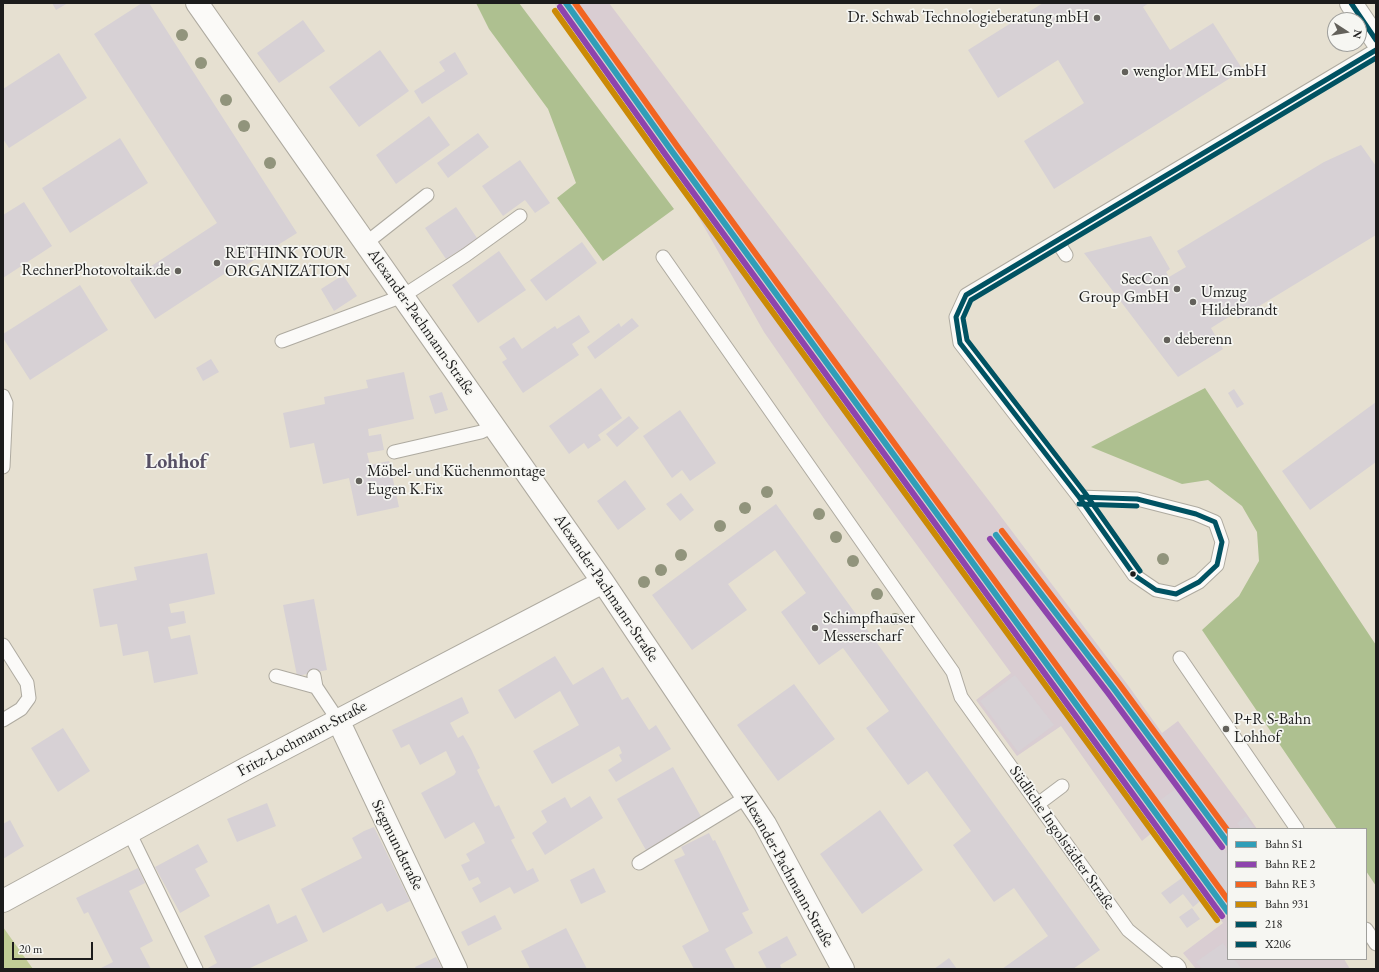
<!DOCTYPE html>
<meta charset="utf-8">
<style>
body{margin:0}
#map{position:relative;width:1379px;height:972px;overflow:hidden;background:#e6e0d1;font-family:"EB Garamond",serif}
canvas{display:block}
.frame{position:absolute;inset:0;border:4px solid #1c1c1c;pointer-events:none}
.legend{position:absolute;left:1227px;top:828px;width:140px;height:132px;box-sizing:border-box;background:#f6f6f2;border:1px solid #9f9f9c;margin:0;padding:5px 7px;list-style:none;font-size:12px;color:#1c1c1c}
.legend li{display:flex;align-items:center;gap:8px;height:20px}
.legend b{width:20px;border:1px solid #9f9f9c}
.north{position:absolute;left:1327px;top:12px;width:40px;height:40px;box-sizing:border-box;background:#f6f6f2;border:1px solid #9f9f9c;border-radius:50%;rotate:102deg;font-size:11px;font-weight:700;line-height:16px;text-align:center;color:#1c1c1c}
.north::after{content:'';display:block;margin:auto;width:14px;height:18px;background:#63615b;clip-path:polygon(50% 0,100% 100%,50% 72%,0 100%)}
.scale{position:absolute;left:12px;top:942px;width:81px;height:18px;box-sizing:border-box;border:2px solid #1c1c1c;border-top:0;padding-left:5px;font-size:12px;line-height:14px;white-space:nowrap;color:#1c1c1c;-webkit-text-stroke:3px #f6f6f2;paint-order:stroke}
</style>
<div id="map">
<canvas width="1379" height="972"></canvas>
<div class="frame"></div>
<ul class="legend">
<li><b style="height:5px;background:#309eb8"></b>Bahn S1</li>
<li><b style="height:5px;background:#8e44ad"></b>Bahn RE 2</li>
<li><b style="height:5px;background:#f26522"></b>Bahn RE 3</li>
<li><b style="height:5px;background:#cb8a06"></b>Bahn 931</li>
<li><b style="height:5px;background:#005262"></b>218</li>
<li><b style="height:5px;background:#005262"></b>X206</li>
</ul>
<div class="north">N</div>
<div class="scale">20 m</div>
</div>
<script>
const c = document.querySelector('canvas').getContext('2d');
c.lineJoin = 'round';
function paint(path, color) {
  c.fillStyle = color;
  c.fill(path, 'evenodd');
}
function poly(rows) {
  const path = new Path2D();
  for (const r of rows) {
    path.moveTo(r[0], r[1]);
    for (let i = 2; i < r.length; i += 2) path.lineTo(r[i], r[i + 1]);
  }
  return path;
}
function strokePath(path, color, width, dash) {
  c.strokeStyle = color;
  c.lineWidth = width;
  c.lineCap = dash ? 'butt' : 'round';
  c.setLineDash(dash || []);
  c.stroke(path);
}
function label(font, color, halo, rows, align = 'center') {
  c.font = font + ' "EB Garamond",serif';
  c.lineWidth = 3.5;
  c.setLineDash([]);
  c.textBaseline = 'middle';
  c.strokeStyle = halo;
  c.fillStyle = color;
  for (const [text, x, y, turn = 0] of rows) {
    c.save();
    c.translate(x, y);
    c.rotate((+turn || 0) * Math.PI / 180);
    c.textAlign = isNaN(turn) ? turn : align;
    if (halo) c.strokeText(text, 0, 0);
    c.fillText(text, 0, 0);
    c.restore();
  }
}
paint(poly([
 [554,3,609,3,740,177,993,506,1130,688,1162,733,1178,721,1246,813,1257,829,1228,829,1228,959,1344,959,1350,969,1196,969,1183,953,1223,923,1154,831,1142,841,1061,726,1017,756,976,700,1011,673,825,420,764,332,666,160]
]), '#d9cdd2');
paint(poly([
 [3,927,33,969,3,969]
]), '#c1cd96');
paint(poly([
 [476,3,519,3,674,209,603,261,557,198,576,183,548,109,489,29],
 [1205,388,1376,645,1376,886,1366,871,1366,829,1337,829,1202,630,1239,596,1259,561,1257,532,1242,506,1208,480,1182,484,1091,447]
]), '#aec090');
paint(poly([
 [52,3,68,3,56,10],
 [142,3,149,3,297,233,243,267,241,263,155,319,130,280,217,223,94,34],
 [1043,3,1149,3,1143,7,1170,50,1213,23,1243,70,1054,189,1024,141,1084,103,1058,60,998,98,968,50],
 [303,20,325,51,279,83,257,53],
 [380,50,409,91,359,127,329,87],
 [455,52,468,74,422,104,414,91,445,71,439,62],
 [59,53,87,98,9,148,3,139,3,89],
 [429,116,450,145,396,184,376,155],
 [478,133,489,147,448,178,437,163],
 [120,138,148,183,70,233,42,188],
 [1361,145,1376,166,1376,235,1238,319,1235,313,1211,328,1223,349,1178,377,1084,253,1151,236,1170,269,1166,272,1169,277,1186,267,1177,251,1324,162],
 [520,160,550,203,535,213,525,200,503,216,482,186],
 [24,202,52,246,3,278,3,215],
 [456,207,479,241,464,252,462,249,446,259,425,228],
 [582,242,597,263,546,301,530,280],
 [499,251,526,290,478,323,452,285],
 [343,275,357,296,334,311,321,289],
 [80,285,108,330,30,380,3,338,3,334],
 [579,315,590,332,572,344,579,355,523,393,502,362,507,359,499,347,514,337,522,349,555,326,557,329],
 [632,318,639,326,595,359,587,347,619,323,621,327],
 [211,359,219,372,203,381,196,368],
 [404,372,414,419,368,429,369,436,381,434,384,450,367,453,370,465,389,461,399,507,357,516,349,478,323,484,314,443,290,448,283,413,325,404,324,397,368,388,366,380],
 [601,388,622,418,598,435,601,440,588,449,584,443,569,454,549,426],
 [1234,389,1244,404,1237,408,1228,393],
 [442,392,448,410,435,414,429,396],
 [1376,402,1376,462,1310,510,1282,471],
 [680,410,716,463,690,481,682,470,672,478,643,436],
 [629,416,639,428,617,447,606,434],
 [625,480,646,509,618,530,597,501],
 [681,493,694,510,680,521,666,504],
 [776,504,1100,950,1073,969,1002,969,1048,936,1014,888,994,902,953,845,971,831,927,771,908,785,866,728,889,711,843,648,819,665,781,612,806,593,775,550,728,584,747,610,692,650,652,595],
 [207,553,215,594,169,604,171,613,184,611,186,623,168,627,171,639,190,635,198,674,154,683,148,651,123,656,117,624,100,627,93,589,137,580,134,567],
 [314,599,327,670,297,676,283,605],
 [555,656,573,685,603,667,622,700,628,697,649,730,656,725,671,749,616,782,608,770,622,761,619,755,622,753,619,746,552,784,533,751,579,725,560,691,515,719,498,690],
 [1015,675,1054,725,1018,752,980,701],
 [794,684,835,739,778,781,737,725],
 [462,697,469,713,450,723,458,738,463,735,471,749,480,768,477,770,495,807,499,805,515,838,511,840,527,871,533,868,539,881,514,894,510,887,480,903,472,888,481,883,478,877,469,881,461,865,470,861,466,854,485,843,481,834,474,822,445,839,421,793,454,775,456,772,446,751,420,765,409,744,401,748,392,730],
 [63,728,90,771,58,792,31,748],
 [673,767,703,820,647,852,617,799],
 [1178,787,1228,855,1228,895,1159,801],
 [590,796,603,818,545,855,532,833,547,822,541,811,565,797,571,808],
 [267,803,276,826,237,842,227,819],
 [880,810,923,870,862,914,820,854],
 [1246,816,1255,829,1241,829,1239,825,1237,823],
 [10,820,24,846,3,859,3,824],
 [374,827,410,901,387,912,382,903,323,933,301,889,362,858,352,838,364,831],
 [709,833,713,841,715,840,749,910,742,913,753,933,725,949,735,968,734,969,694,969,682,946,709,931,674,860,685,855,681,847],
 [198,844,208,862,195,869,210,896,180,913,155,867],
 [138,868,145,883,129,891,153,941,140,948,151,969,99,969,113,962,88,912,84,914,76,898],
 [594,868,606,892,581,904,570,880],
 [1186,875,1204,898,1193,907,1183,894,1170,904,1161,893],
 [269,904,277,924,296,915,308,941,248,969,206,969,217,963,204,936],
 [1192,908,1200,919,1187,928,1179,917],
 [495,915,502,929,468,946,461,932],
 [566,928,587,969,530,969,521,951],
 [787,936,797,955,780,965,782,969,767,969,758,952],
 [1223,943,1228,950,1228,959,1234,959,1242,969,1202,969,1196,962],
 [436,957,443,969,416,969,415,967],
 [949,958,957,969,934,969]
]), '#d7d1d5');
const service = poly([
 [1057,241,1066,255],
 [366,243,427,195],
 [663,257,953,672,961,697,1128,930,1174,968],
 [282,341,403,296,466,255,520,216],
 [3,396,6,403,3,467],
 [394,452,481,432,493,426],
 [1079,497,1137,499,1196,514,1215,522,1222,542,1217,565,1199,582,1176,594,1156,590,1134,575,1079,497,960,343,956,317,966,295,1376,50],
 [3,645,27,683,29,698,21,709,3,720],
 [1180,658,1297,829],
 [276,676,316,687],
 [314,676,316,687,338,720],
 [1038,804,1062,786],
 [129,832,196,969],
 [639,863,747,797],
 [1366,929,1376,944]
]);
const minor = poly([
 [197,3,603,582,765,824,843,969],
 [1351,3,1376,40],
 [338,720,456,969],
 [3,901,247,768,603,582],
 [1174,968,1175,969]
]);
strokePath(service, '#aeaaa0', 15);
strokePath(minor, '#aeaaa0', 24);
strokePath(service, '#fbfaf8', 13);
strokePath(minor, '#fbfaf8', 22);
strokePath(poly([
 [1351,3,1376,40],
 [1079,497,1137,499,1196,514,1215,522,1222,542,1217,565,1199,582,1176,594,1156,590,1134,575,1079,497],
 [1079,497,960,343,956,317,966,295,1376,50]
]), '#005262', 5);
strokePath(poly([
 [1079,504,1137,506],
 [1140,571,1085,493,967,340,963,318,971,300,1376,58]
]), '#005262', 5);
strokePath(poly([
 [566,3,671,150,1228,912],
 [996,535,1114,689,1228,843]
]), '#309eb8', 6);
strokePath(poly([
 [560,7,665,154,1222,916],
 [990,539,1108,693,1222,847]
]), '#8e44ad', 6);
strokePath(poly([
 [575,3,677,146,1228,900],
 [1002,531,1120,685,1228,831]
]), '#f26522', 6);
strokePath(poly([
 [555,11,660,158,1217,920]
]), '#cb8a06', 6);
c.fillStyle = '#91947c';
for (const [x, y] of [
 [182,35],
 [201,63],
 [226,100],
 [244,126],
 [270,163],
 [767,492],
 [745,508],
 [819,514],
 [720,526],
 [836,537],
 [681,555],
 [1163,559],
 [853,561],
 [661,570],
 [644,582],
 [877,594],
 [895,619]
]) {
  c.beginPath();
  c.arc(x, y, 6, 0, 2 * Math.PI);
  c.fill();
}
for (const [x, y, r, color] of [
 [1097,18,4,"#63615b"],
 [1125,72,4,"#63615b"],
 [217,263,4,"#63615b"],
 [178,271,4,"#63615b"],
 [1177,289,4,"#63615b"],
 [1193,302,4,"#63615b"],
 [1167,340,4,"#63615b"],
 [359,481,4,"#63615b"],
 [1133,574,3.5,"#1c1c1c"],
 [815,628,4,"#63615b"],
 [1226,729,4,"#63615b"]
]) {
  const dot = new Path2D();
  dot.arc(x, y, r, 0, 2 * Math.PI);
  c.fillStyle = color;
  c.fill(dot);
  strokePath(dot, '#f6f6f2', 1.5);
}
label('16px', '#1c1c1c', '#f6f6f2', [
 ["Dr. Schwab Technologieberatung mbH",1089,18,"right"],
 ["wenglor MEL GmbH",1133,72],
 ["RETHINK YOUR",225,254],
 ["ORGANIZATION",225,272],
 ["RechnerPhotovoltaik.de",170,271,"right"],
 ["SecCon",1169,280,"right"],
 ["Group GmbH",1169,298,"right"],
 ["Umzug",1201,293],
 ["Hildebrandt",1201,311],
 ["deberenn",1175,340],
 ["Möbel- und Küchenmontage",367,472],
 ["Eugen K.Fix",367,490],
 ["Schimpfhauser",823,619],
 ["Messerscharf",823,637],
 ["P+R S-Bahn",1234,720],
 ["Lohhof",1234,738]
], 'left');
label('16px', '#1c1c1c', '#f6f6f2', [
 ["Alexander-Pachmann-Straße",421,322,55],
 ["Alexander-Pachmann-Straße",606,588,56],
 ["Fritz-Lochmann-Straße",302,739,-28],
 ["Südliche Ingolstädter Straße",1062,838,55],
 ["Siegmundstraße",397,845,64],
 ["Alexander-Pachmann-Straße",787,870,61]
]);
label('bold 20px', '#575065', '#f6f6f2', [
 ["Lohhof",176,463]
]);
</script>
